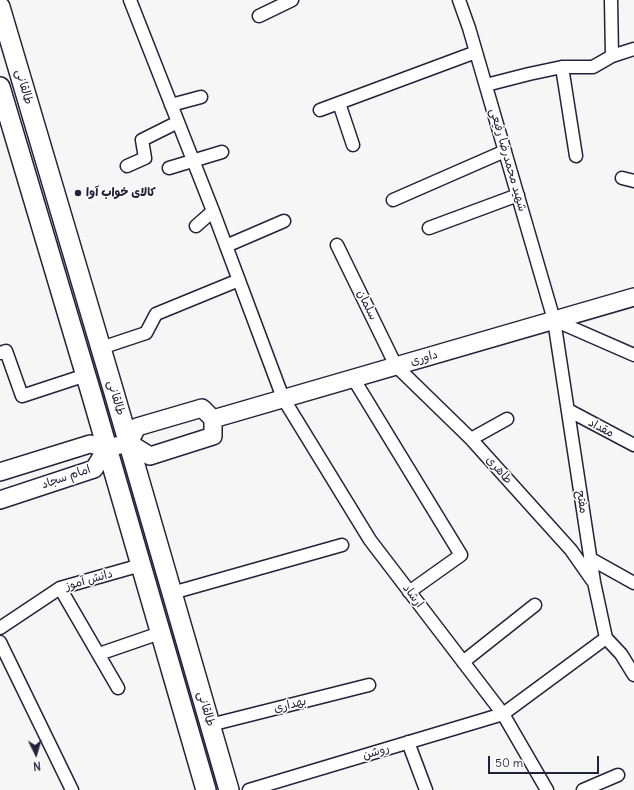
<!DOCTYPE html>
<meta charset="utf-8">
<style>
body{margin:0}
#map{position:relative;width:634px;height:790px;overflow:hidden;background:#f6f6f7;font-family:Delius,sans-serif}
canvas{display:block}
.north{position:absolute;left:16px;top:734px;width:40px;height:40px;-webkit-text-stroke:3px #fff;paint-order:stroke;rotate:175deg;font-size:11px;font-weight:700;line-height:16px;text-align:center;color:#22223b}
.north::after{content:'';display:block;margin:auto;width:14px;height:18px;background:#22223b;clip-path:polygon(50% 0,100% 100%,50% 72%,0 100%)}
.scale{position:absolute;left:488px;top:756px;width:111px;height:18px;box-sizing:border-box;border:2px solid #22223b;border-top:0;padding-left:5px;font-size:12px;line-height:14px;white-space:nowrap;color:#22223b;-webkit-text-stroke:3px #fff;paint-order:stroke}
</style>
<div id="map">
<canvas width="634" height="790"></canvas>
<div class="north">N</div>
<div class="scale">50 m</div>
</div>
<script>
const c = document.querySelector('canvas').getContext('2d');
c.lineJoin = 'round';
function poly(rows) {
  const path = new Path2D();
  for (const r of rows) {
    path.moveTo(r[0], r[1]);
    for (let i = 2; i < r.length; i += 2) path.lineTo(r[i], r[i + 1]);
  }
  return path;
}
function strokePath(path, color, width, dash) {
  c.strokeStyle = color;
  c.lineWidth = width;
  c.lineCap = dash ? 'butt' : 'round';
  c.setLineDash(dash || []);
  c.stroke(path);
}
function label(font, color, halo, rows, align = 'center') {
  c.font = font + ' Delius,"Playpen Sans Arabic",sans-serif';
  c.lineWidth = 3;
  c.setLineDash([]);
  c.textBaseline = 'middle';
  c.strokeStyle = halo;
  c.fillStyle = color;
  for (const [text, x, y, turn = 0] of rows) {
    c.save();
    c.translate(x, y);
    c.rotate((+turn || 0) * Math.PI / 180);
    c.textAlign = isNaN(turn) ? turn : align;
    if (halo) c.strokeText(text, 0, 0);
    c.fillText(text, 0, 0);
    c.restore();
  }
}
const street = poly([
 [130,0,213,211,283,398,370,540,503,714,547,790],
 [459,0,469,28,554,320,594,582,606,638,621,654,634,675],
 [611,0,612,56],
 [259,16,292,0],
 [562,67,576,156],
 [486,85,529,74,562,67,593,67,612,56,634,49],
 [339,103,353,145],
 [171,105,201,97],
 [320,110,476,52],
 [127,166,145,158,142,140,178,122],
 [169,168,222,152],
 [622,178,634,181],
 [393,200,505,151],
 [196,226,213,211],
 [429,228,518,195],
 [337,245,396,366,471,439,571,550,592,580],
 [226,246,284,221],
 [554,320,634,355],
 [101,348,146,333,156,314,239,280],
 [0,353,6,351,22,396,86,375],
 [353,378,461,555,409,592],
 [568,410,634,445],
 [471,439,507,419],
 [591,559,634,583],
 [60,588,118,688],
 [172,593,342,545],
 [0,628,60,588,141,565],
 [0,642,72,790],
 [99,654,160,633],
 [463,662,535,605],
 [210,725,369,685],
 [408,742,426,790],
 [249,790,503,714,606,638],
 [583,790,618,775]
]);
const secondary = poly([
 [213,419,634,297],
 [0,472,90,444,107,448,129,443,150,456,213,436,213,419,202,408,137,427,129,443],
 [0,500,94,469,107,448]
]);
const primary = poly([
 [0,7,113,389,229,790],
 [0,87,92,396,206,790]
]);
strokePath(street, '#22223b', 15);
strokePath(secondary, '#22223b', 20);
strokePath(primary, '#22223b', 22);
strokePath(street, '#fff', 12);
strokePath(secondary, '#fff', 17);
strokePath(primary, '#fff', 19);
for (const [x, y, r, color] of [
 [78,193,4,"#22223b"]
]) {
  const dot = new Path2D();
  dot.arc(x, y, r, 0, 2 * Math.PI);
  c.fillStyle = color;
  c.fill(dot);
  strokePath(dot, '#fff', 1.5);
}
label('12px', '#22223b', '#fff', [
 ["طالقانی",24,87,74],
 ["شهید محمدرضا رفیعی",508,160,74],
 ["سلمان",367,305,64],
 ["داوری",424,358,-16],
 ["طالقانی",116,398,74],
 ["مقداد",601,428,28],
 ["طاهری",499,470,48],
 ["امام سجاد",66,477,-19],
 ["مفتح",582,502,81],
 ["دانش آموز",89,580,-16],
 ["ارشاد",413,596,53],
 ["بهداری",290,705,-14],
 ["طالقانی",206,709,74],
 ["روشن",376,752,-17]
]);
label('bold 12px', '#22223b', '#fff', [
 ["کالای خواب آوا",86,193]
], 'left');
</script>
